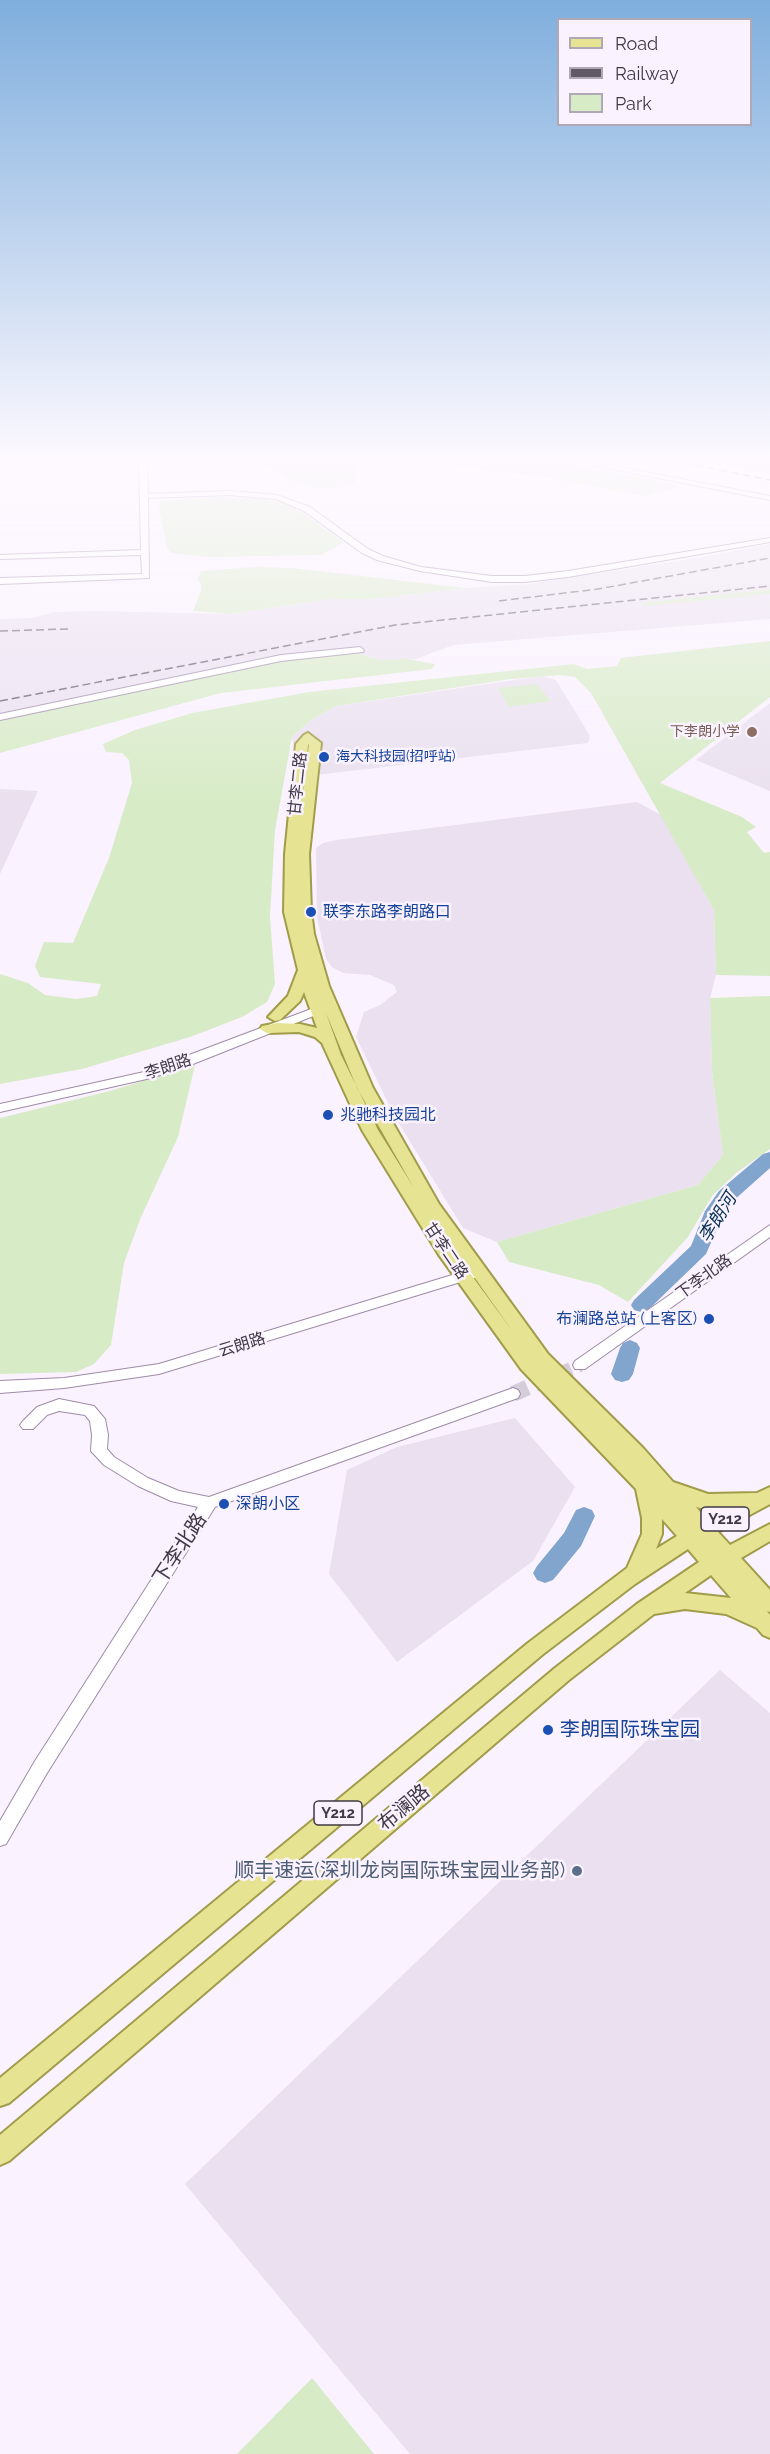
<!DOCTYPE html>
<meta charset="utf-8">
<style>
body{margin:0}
#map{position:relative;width:770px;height:2454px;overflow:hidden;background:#faf2ff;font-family:Raleway,sans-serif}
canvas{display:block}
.legend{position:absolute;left:557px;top:18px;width:195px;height:108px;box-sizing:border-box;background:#faf2ff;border:2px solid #b0a8b5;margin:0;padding:8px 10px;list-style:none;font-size:18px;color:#413946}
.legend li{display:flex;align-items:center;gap:12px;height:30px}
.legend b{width:30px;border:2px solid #b0a8b5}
</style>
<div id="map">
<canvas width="770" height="2454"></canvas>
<ul class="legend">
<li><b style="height:8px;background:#e6e493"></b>Road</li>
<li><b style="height:8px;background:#615966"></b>Railway</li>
<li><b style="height:16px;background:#d7ebc6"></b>Park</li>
</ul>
</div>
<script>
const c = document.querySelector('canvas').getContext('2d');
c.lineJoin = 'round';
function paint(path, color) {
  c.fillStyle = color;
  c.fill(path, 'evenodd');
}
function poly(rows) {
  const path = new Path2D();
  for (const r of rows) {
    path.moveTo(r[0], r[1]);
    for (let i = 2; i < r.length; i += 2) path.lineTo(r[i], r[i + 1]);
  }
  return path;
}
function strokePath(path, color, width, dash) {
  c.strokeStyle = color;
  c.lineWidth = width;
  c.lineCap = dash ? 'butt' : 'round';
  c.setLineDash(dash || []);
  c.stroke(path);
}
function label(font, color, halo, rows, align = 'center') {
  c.font = font + ' Raleway,"Noto Sans SC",sans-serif';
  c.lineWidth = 5;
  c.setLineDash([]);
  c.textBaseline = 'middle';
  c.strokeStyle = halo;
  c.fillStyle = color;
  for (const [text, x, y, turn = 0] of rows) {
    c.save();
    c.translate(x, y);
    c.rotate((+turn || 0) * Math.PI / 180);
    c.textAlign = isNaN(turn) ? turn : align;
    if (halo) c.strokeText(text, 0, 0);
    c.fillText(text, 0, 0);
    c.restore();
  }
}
paint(poly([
 [770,544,770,619,453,645,416,659,397,661,380,660,356,653,0,719,0,619,32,618,54,612,97,611,230,614,329,599,372,599,466,588,528,584,697,558],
 [542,676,556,680,590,736,588,743,299,777,292,737,311,720,336,706],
 [770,703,770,791,696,760],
 [0,789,38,791,0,874],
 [637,802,661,815,714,910,716,975,710,998,712,1072,723,1155,698,1185,497,1242,463,1228,395,1117,356,1037,364,1012,380,1005,397,992,394,985,370,975,343,973,332,967,326,959,317,917,316,848,323,843,337,840],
 [515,1418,575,1487,533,1561,397,1662,329,1574,347,1470,397,1447],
 [720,1670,770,1713,770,2454,410,2454,185,2184]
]), '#eae0ef');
paint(poly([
 [255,461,358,461,355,484,328,489,311,487,289,479],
 [412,461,552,461,651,479,679,486,645,496,546,477],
 [702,461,753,461,770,465,770,475],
 [213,497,261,498,283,503,303,513,344,542,321,555,208,557,171,553,167,548,158,504,160,501],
 [255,567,292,568,466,588,372,599,329,599,230,614,193,611,201,591,201,584,198,579,201,571],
 [770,589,770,594,644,606,642,603],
 [770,641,770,697,660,783,742,817,756,827,747,832,764,853,770,852,770,976,716,975,714,910,591,693,575,677,559,675,511,679,336,706,311,720,292,737,275,830,270,916,275,984,267,1002,242,1017,190,1037,82,1069,0,1084,0,974,28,983,45,995,77,999,97,996,101,984,40,977,35,966,44,942,73,943,109,858,132,783,129,760,122,753,106,752,103,744,135,730,192,713,309,692,574,664,587,669,617,666,621,658],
 [356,653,380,660,408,659,435,664,432,669,221,693,0,753,0,719,281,660],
 [536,684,551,701,509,707,498,688],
 [770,996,770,1149,736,1173,712,1196,688,1237,628,1302,599,1285,509,1262,497,1242,698,1185,723,1155,712,1072,710,998],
 [195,1065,178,1137,141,1217,124,1263,111,1345,94,1364,76,1372,0,1374,0,1118,110,1091],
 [312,2378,374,2454,237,2454]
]), '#d7ebc6');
paint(poly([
 [770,1152,770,1168,733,1201,724,1213,706,1254,648,1310,641,1312,634,1310,631,1305,634,1300,691,1246,705,1211,719,1191,763,1154,770,1152],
 [630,1340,637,1343,640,1348,633,1374,629,1380,622,1382,615,1380,611,1374,620,1348,623,1343,630,1340],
 [584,1507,592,1510,595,1516,581,1546,553,1580,545,1583,537,1580,533,1573,537,1566,564,1533,576,1510,584,1507]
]), '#81a5cc');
strokePath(poly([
 [539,1383,580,1365]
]), '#d5cdda', 14, [14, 7]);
strokePath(poly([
 [513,1394,542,1381]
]), '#d5cdda', 16, [16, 8]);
const minor = poly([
 [139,461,147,461,148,494,230,491,277,495,310,507,368,549,383,556,421,567,492,576,525,576,568,571,770,538,770,542,568,577,525,582,492,582,420,571,377,560,362,553,304,511,276,499,230,495,148,498,149,578,0,584,0,578,142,574,141,555,0,559,0,555,141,550,139,461],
 [571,461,588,461,770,496,770,500,571,461],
 [759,461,770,461,770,465,759,463,759,461],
 [360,647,364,650,363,652,281,661,0,720,0,714,281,655,360,647],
 [327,1003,333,1007,331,1009,193,1064,151,1078,0,1112,0,1104,144,1072,327,1003],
 [770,1225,770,1237,585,1369,575,1369,573,1365,575,1361,770,1225],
 [472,1269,477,1271,479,1274,477,1277,159,1374,64,1388,0,1393,0,1381,64,1378,159,1364,472,1269],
 [513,1388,518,1390,520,1394,518,1398,215,1507,47,1773,6,1844,0,1846,0,1821,35,1761,198,1507,171,1501,138,1486,104,1465,91,1451,92,1435,90,1421,85,1415,59,1411,47,1415,33,1429,23,1429,20,1425,23,1421,37,1407,59,1399,94,1406,105,1419,108,1435,107,1449,114,1457,148,1478,179,1491,209,1497,513,1388]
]);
const major = poly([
 [308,733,321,743,309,854,311,911,314,934,329,986,373,1088,439,1204,548,1354,643,1448,673,1482,708,1494,757,1493,770,1487,770,1504,718,1532,730,1545,770,1524,770,1541,741,1558,770,1590,770,1612,767,1611,770,1615,770,1638,763,1635,757,1628,726,1614,685,1609,654,1614,569,1680,9,2161,0,2165,0,2135,555,1668,637,1604,699,1562,688,1549,635,1584,542,1655,9,2103,0,2106,0,2078,528,1643,627,1568,642,1534,642,1518,636,1489,521,1369,439,1255,362,1130,322,1043,315,1037,299,1032,267,1033,260,1029,262,1026,278,1023,300,1024,317,1028,304,992,300,1001,280,1020,275,1021,268,1017,288,996,298,970,284,912,285,854,296,744,304,735,308,733],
 [309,744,302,804,308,745,309,744],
 [326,1013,357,1088,414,1188,378,1130,341,1055,326,1013],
 [437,1224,513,1332,451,1247,437,1224],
 [696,1507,708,1510,728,1509,707,1520,696,1507],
 [662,1519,677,1536,656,1549,662,1534,662,1519],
 [711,1575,731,1598,685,1593,711,1575]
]);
strokePath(minor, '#9e8ba8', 2);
strokePath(major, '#a19c49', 4);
paint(minor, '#fff');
paint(major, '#e6e493');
strokePath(poly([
 [672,461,770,480],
 [499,601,598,589,770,558],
 [0,631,68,629],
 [0,701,395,625,770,586]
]), '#615966', 1.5, [8, 4]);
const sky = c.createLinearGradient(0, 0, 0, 805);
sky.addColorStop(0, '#7faedd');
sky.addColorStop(0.57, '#fdf9ff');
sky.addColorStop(1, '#fdf9ff00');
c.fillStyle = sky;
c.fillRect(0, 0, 770, 805);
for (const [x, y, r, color] of [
 [752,732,6,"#8d6e63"],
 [324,757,6,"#1a4fb4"],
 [311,912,6,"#1a4fb4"],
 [328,1115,6,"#1a4fb4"],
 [709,1319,6,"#1a4fb4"],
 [224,1504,6,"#1a4fb4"],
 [548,1730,6,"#1a4fb4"],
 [577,1871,6,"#5c6f8a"]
]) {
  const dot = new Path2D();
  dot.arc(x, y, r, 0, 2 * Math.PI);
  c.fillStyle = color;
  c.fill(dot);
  strokePath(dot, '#faf2ff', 2);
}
label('14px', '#785e54', '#faf2ff', [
 ["下李朗小学",740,732]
], 'right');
label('14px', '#164399', '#faf2ff', [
 ["海大科技园(招呼站)",336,757]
], 'left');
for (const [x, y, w] of [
 [725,1519,48],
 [338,1813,48]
]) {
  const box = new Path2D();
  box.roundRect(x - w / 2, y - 12, w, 24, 4.5);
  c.fillStyle = '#faf2ff';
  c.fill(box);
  strokePath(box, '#413946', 1.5);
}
label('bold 15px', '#413946', null, [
 ["Y212",725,1519],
 ["Y212",338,1813]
]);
label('16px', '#413946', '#faf2ff', [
 ["甘李二路",298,784,-84],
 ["李朗路",168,1067,-18],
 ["甘李二路",446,1251,56],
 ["下李北路",704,1277,-36],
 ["云朗路",242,1345,-17]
]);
label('16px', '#164399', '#faf2ff', [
 ["联李东路李朗路口",323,912],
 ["兆驰科技园北",340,1115],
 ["布澜路总站 (上客区)",697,1319,"right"],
 ["深朗小区",236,1504]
], 'left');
label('italic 18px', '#063055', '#faf2ff', [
 ["李朗河",718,1218,-58]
]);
label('20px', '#413946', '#faf2ff', [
 ["下李北路",180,1549,-57],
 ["布澜路",404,1808,-40]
]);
label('20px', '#164399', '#faf2ff', [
 ["李朗国际珠宝园",560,1730]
], 'left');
label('20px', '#4e5e75', '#faf2ff', [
 ["顺丰速运(深圳龙岗国际珠宝园业务部)",565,1871]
], 'right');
</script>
